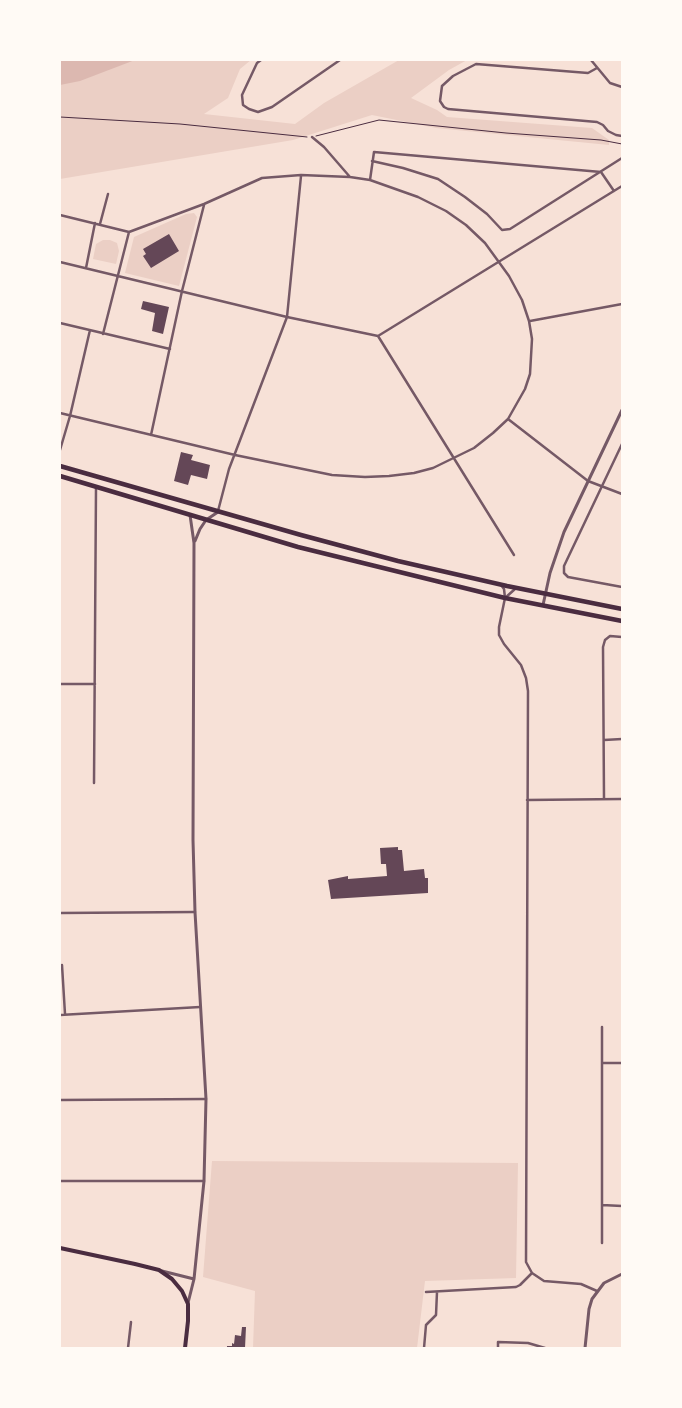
<!DOCTYPE html>
<style>
body{margin:0}
#map{position:relative;width:682px;height:1408px;overflow:hidden;background:#f7e1d7;font-family:"Fira Sans Condensed",sans-serif}
canvas{display:block}
.frame{position:absolute;inset:0;border:61px solid #fffaf5;pointer-events:none}
</style>
<div id="map">
<canvas width="682" height="1408"></canvas>
<div class="frame"></div>
</div>
<script>
const c = document.querySelector('canvas').getContext('2d');
c.lineJoin = 'round';
function paint(path, color) {
  c.fillStyle = color;
  c.fill(path, 'evenodd');
}
function poly(rows) {
  const path = new Path2D();
  for (const r of rows) {
    path.moveTo(r[0], r[1]);
    for (let i = 2; i < r.length; i += 2) path.lineTo(r[i], r[i + 1]);
  }
  return path;
}
function strokePath(path, color, width, dash) {
  c.strokeStyle = color;
  c.lineWidth = width;
  c.lineCap = dash ? 'butt' : 'round';
  c.setLineDash(dash || []);
  c.stroke(path);
}
paint(poly([
 [60,60,251,60,240,69,228,98,204,114,295,124,324,103,399,60,467,60,449,70,411,98,437,110,447,117,592,128,609,140,609,145,436,128,372,115,293,140,60,179],
 [194,213,197,217,179,286,125,273,134,237,186,214],
 [103,240,110,240,117,243,119,251,116,264,93,259,96,244],
 [212,1161,518,1163,516,1278,425,1281,417,1348,253,1348,255,1291,203,1277]
]), '#ebcfc5');
paint(poly([
 [60,60,135,60,80,81,60,85]
]), '#dcb8b0');
paint(poly([
 [169,234,179,251,151,268,143,256,146,254,143,249],
 [143,301,169,307,163,334,152,331,155,313,141,309],
 [181,452,193,455,191,460,210,465,207,479,191,475,188,485,174,481],
 [398,847,398,850,402,850,404,871,424,869,425,878,428,878,428,893,331,899,328,880,348,876,348,879,387,876,386,864,381,864,380,848],
 [242,1327,246,1327,245,1348,227,1348,227,1346,232,1346,232,1343,234,1344,235,1335,241,1336]
]), '#644757');
strokePath(poly([
 [60,117,180,124,307,137],
 [316,136,379,120,506,133,601,140,622,144]
]), '#4a2c40', 1);
strokePath(poly([
 [261,60,257,63,242,95,243,105,249,109,258,112,272,107,340,60],
 [591,60,610,83,622,87],
 [597,68,588,73,476,64,453,76,442,86,440,101,444,107,448,109,597,122,603,125,608,131,616,135,622,136],
 [312,137,324,147,350,177],
 [372,161,403,168,438,179,465,197,487,214,502,230,510,229,622,158],
 [370,180,374,152,601,172,614,191],
 [60,215,129,232],
 [100,224,108,194],
 [60,262,287,317,378,336],
 [86,268,95,223],
 [530,321,622,304],
 [60,323,170,349],
 [103,334,129,232],
 [378,336,622,186],
 [378,336,514,555],
 [60,413,235,455,332,475,365,477,389,476,414,473,433,468,474,448,493,433,508,419,525,389,530,374,532,339,529,321,522,300,509,276,485,243,466,225,446,211,418,197,370,180,350,177,301,175,262,178,204,204,129,232],
 [508,419,588,481,622,494],
 [151,435,182,291,204,205],
 [60,450,70,416,90,330],
 [218,511,229,469,287,317,301,176],
 [501,585,504,589,505,598,499,627,499,635,504,644,521,665,526,678,528,691,526,1262,532,1273,544,1281,581,1284,597,1291],
 [622,587,568,577,564,573,564,566,622,444],
 [505,598,515,589],
 [60,684,95,684],
 [604,740,622,739],
 [94,783,96,487],
 [604,799,603,647,605,640,610,636,622,637],
 [527,800,622,799],
 [60,913,195,912],
 [62,965,65,1014],
 [60,1015,200,1007],
 [602,1063,622,1063],
 [60,1100,206,1099],
 [60,1181,204,1181],
 [602,1205,622,1206],
 [602,1243,602,1027],
 [426,1292,516,1287,520,1285,532,1273],
 [128,1348,131,1322],
 [424,1348,426,1325,436,1315,437,1292],
 [498,1348,498,1342,528,1343,545,1348]
]), '#755966', 2.5);
strokePath(poly([
 [195,541,200,529,206,520,218,512],
 [543,605,550,573,564,532,622,410],
 [162,1271,194,1279],
 [188,1303,194,1279,204,1181,206,1099,195,912,193,840,194,543,190,515],
 [585,1348,589,1309,592,1299,604,1283,622,1274]
]), '#755966', 3);
strokePath(poly([
 [60,1248,135,1264,159,1270,172,1279,182,1291,188,1304,188,1321,185,1348]
]), '#4a2c40', 4);
strokePath(poly([
 [60,466,301,535,398,561,507,586,622,609],
 [60,476,298,547,505,598,622,621]
]), '#4a2c40', 4.5);
</script>
